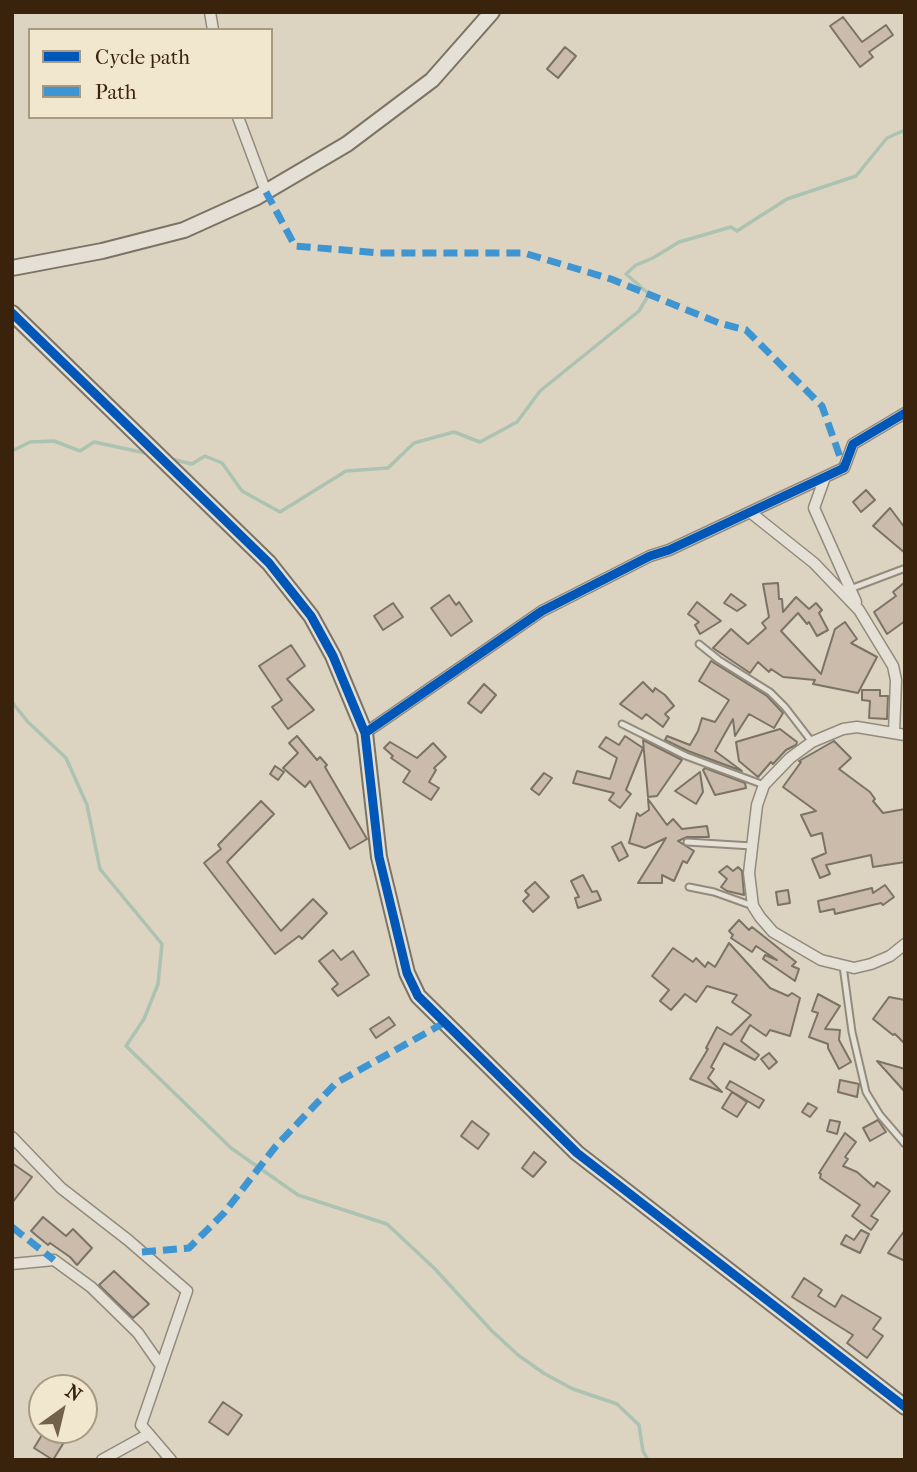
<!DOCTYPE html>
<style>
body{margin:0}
#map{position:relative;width:917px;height:1472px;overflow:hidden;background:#dcd4c0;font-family:"IM FELL French Canon",serif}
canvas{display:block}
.frame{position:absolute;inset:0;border:14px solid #3a230d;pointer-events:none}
.legend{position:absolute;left:28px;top:28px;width:245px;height:91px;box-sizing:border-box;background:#f1e7ce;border:2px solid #a89981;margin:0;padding:9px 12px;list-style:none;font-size:21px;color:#3a230d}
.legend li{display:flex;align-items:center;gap:14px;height:35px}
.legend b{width:35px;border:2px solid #a89981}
.north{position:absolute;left:28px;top:1374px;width:70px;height:70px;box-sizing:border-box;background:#f1e7ce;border:2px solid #a89981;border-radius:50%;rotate:34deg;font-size:19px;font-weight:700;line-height:28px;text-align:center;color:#3a230d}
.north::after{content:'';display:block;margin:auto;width:24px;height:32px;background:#73614c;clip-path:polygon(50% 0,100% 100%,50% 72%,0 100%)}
</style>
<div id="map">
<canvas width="917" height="1472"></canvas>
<div class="frame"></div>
<ul class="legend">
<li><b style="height:9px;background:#0057b8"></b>Cycle path</li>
<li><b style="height:9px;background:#3e95d2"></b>Path</li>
</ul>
<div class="north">N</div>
</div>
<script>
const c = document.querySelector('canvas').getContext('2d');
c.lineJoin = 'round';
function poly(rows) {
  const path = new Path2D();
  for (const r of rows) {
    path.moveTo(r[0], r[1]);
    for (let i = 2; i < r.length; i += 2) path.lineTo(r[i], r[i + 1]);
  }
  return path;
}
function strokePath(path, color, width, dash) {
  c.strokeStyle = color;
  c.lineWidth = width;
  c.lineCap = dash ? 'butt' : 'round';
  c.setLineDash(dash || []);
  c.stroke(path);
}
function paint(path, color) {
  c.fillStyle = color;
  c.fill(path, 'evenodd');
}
strokePath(poly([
 [12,451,30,442,54,441,80,451,94,442,150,454],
 [171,459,192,464,205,456,222,463,242,491,280,512,346,471,388,468,414,443,454,432,480,442,517,422,540,391,639,311,649,294,626,274,636,265,653,258,679,242,731,227,737,231,787,199,856,176,887,138,905,130],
 [12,702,27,721,66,758,87,805,100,869,162,944,158,984,144,1019,126,1046,231,1148,298,1195,387,1224,434,1268,492,1331,518,1355,545,1374,573,1389,617,1404,639,1425,643,1451,648,1460]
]), '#acc2b2', 3.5);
const building = poly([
 [843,17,862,42,886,25,893,35,869,52,873,57,860,67,830,26,843,17],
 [565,47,576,56,558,78,547,69,565,47],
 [866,490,875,500,861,512,853,502,866,490],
 [890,508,905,528,905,553,873,526,890,508],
 [905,582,905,621,887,634,874,612,896,596,893,592,905,582],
 [778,583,779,599,782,599,783,612,796,597,809,609,816,603,822,610,819,613,828,630,817,636,809,622,807,624,798,613,781,631,821,674,835,629,845,622,857,639,851,643,877,657,858,693,813,684,815,680,783,677,771,669,769,672,758,662,750,673,713,648,731,629,748,644,766,628,762,623,769,617,763,584,778,583],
 [731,594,746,605,737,611,724,603,731,594],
 [449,595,456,605,459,602,472,621,451,636,431,608,449,595],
 [697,602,721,621,700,634,695,625,699,622,688,614,697,602],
 [393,603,403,617,383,630,374,616,393,603],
 [291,645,305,666,287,679,314,710,288,729,272,707,282,700,259,666,291,645],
 [711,661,767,696,783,713,774,728,749,714,735,736,733,719,715,751,742,771,688,751,665,740,667,736,690,745,698,731,702,718,715,722,729,700,699,681,711,661],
 [643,682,653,692,655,688,665,695,674,706,665,714,669,718,663,727,646,714,642,719,620,704,643,682],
 [484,684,496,695,481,713,468,703,484,684],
 [862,690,880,690,880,696,888,696,887,719,869,718,870,701,862,700,862,690],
 [780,729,797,742,796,745,786,750,773,764,771,762,758,777,739,761,736,742,780,729],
 [297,736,317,760,320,757,327,765,325,767,367,839,350,849,310,781,305,787,283,768,298,753,289,743,297,736],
 [625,736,643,748,626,790,631,794,620,808,609,800,614,793,573,783,577,771,610,779,617,758,599,747,606,737,619,745,625,736],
 [643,740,682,760,657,796,648,797,643,740],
 [834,741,851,758,839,769,870,792,875,799,873,801,883,813,905,809,905,862,873,867,871,855,826,865,830,874,820,878,812,859,826,853,822,833,811,836,801,815,816,811,783,787,801,762,799,761,834,741],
 [390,742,417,758,433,743,446,757,434,768,436,770,429,782,439,788,431,800,403,782,410,771,391,758,393,756,384,748,390,742],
 [275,766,284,772,278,780,270,774,275,766],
 [705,768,745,783,746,788,715,795,703,770,705,768],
 [700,772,703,792,696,804,675,791,700,772],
 [544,773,552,778,539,795,531,789,544,773],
 [648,799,667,825,673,819,682,829,707,826,709,837,687,837,678,841,694,851,687,863,683,861,674,881,662,875,662,883,638,883,666,838,645,848,629,843,637,813,640,816,649,810,648,799],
 [261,801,274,814,227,862,281,931,313,899,327,913,302,939,299,936,275,954,204,863,221,849,218,845,261,801],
 [621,842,628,856,619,861,612,847,621,842],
 [727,866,733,871,738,867,742,871,744,895,727,891,721,887,727,879,719,872,727,866],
 [583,875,592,892,597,891,601,900,578,908,575,898,579,897,571,881,583,875],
 [535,882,549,897,533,912,523,901,529,895,525,891,535,882],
 [885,885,894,897,883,905,881,903,835,914,834,909,820,912,818,901,872,888,873,893,885,885],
 [788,890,790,903,778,905,776,892,788,890],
 [739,920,749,930,752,927,796,962,792,966,799,969,795,981,763,959,765,955,777,960,756,946,752,952,731,938,733,935,729,931,739,920],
 [729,943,770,988,788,996,792,993,800,998,790,1036,770,1030,766,1036,750,1025,741,1041,759,1055,755,1060,724,1043,711,1067,714,1069,708,1078,722,1092,690,1079,708,1049,706,1048,717,1027,731,1035,751,1015,732,1002,737,995,707,986,696,1002,685,994,671,1010,660,1001,669,990,652,976,673,948,693,962,696,958,705,967,708,962,715,967,729,943],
 [333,950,341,960,353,951,369,975,338,996,332,989,338,984,319,961,333,950],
 [818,994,840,1006,825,1029,840,1030,839,1040,851,1062,839,1069,828,1048,828,1044,809,1037,818,1013,812,1011,818,994],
 [889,997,905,1000,905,1044,895,1034,893,1035,873,1019,889,997],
 [389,1017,395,1025,376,1038,370,1029,389,1017],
 [769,1053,777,1062,769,1069,761,1059,769,1053],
 [877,1061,905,1069,905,1092,877,1061],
 [840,1080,859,1084,857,1097,838,1092,840,1080],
 [730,1081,764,1100,759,1108,726,1088,730,1081],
 [732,1092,747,1102,737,1117,722,1108,732,1092],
 [808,1103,817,1108,810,1117,802,1112,808,1103],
 [830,1120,840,1122,837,1134,827,1131,830,1120],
 [878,1120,886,1132,870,1141,863,1128,878,1120],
 [472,1121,489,1134,478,1149,461,1136,472,1121],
 [845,1133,856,1142,845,1157,848,1159,843,1166,857,1172,874,1187,877,1182,890,1191,871,1216,878,1220,871,1230,852,1216,860,1205,820,1178,821,1174,819,1173,845,1133],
 [534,1152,546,1162,533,1177,522,1168,534,1152],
 [12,1163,32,1177,12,1203,12,1163],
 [43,1217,66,1236,73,1229,92,1248,77,1265,70,1257,50,1243,48,1245,31,1231,43,1217],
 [861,1230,869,1234,860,1253,841,1244,846,1235,854,1240,861,1230],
 [905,1230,905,1261,888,1253,905,1230],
 [114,1271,149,1304,133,1318,99,1285,114,1271],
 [804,1278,822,1290,818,1296,835,1307,842,1295,881,1318,873,1329,883,1336,867,1358,847,1343,853,1335,792,1297,804,1278],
 [223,1402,242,1415,228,1435,209,1422,223,1402],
 [45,1430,52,1430,66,1439,53,1460,34,1448,45,1430]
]);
paint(building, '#cabbab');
strokePath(building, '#7b7366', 2);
const lane = poly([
 [850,589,903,569,905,570],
 [699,644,719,660,770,692,785,707,812,742],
 [622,724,686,756,764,785],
 [687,842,752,846],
 [689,887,714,892,753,906],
 [843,966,852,1032,866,1092,880,1115,905,1144]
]);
const street = poly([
 [210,12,213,30],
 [238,117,266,192],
 [825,477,814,508,856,602],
 [750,512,814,563,859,610,893,666,896,680,894,733],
 [365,733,542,611,650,556,669,550,844,468,853,444,905,413],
 [905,735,857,727,843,729,812,742,790,758,764,785,757,805,749,873,753,906,760,917,773,932,821,960,854,968,871,964,890,956,905,944],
 [12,1137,61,1188,128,1240,187,1291,141,1425,171,1460],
 [12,1264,54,1260,91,1287,138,1333,161,1366],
 [102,1460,149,1434]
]);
const secondary = poly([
 [12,268,102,251,184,230,257,197,347,144,432,80,492,12],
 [12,313,269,563,311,616,333,656,365,733,379,857,407,973,418,996,577,1153,905,1407]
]);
strokePath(lane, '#928b7d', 9);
strokePath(street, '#928b7d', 13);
strokePath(secondary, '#7b7366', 18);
strokePath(lane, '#e4e0d5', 5);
strokePath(street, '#e4e0d5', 10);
strokePath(secondary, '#e4e0d5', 14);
strokePath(poly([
 [266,192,295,246,380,253,524,253,611,279,719,323,746,330,822,406,844,468],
 [12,1227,54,1260],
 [142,1252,189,1248,224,1213,276,1146,336,1083,444,1023]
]), '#3e95d2', 7, [14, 7]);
strokePath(poly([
 [12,313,269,563,311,616,333,656,365,733,379,857,407,973,418,996,577,1153,905,1407],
 [365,733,542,611,650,556,669,550,844,468,853,444,905,413]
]), '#0057b8', 9);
</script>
